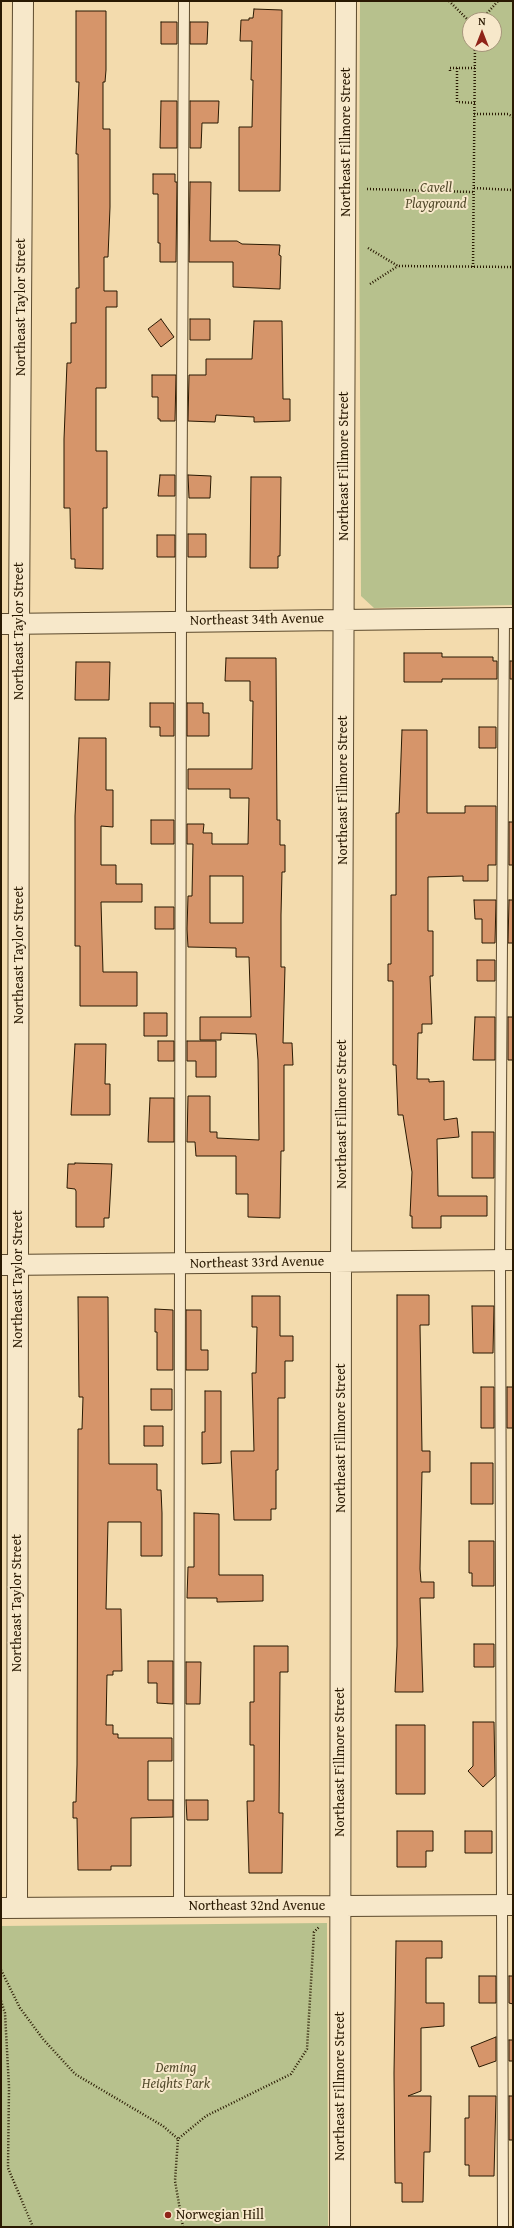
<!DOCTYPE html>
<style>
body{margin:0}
#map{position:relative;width:514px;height:2228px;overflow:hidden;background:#f3dbad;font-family:"Gentium Book Plus",serif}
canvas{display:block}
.frame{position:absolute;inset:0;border:2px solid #291902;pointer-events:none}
.north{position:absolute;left:462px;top:12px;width:40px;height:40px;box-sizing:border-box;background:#f7e8ca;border:1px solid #a5957a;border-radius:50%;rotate:0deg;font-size:11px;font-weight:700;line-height:16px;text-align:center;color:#291902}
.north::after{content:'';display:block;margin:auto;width:14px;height:18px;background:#8f2418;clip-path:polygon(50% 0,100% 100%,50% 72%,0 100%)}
</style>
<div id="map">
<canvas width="514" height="2228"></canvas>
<div class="frame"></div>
<div class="north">N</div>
</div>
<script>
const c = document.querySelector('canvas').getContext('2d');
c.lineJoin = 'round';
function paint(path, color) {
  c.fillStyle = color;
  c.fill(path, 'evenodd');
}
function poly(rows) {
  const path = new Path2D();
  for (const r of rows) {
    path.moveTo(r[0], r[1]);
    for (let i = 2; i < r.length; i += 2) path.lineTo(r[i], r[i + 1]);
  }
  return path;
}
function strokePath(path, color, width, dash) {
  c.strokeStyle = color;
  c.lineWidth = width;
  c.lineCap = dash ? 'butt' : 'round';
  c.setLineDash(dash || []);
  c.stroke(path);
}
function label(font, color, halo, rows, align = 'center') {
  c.font = font + ' "Gentium Book Plus",serif';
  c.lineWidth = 4;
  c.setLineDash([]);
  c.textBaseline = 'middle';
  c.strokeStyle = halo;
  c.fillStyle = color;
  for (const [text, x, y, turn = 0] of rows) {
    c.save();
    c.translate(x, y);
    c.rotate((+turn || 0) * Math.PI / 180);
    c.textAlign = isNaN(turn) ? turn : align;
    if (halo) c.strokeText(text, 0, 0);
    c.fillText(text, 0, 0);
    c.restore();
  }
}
paint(poly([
 [360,1,513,1,513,605,374,608,361,596,359,189],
 [470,20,494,20,494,44,470,44],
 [327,1923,328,2227,1,2227,1,1926]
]), '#b7c18d');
const building = poly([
 [254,9,282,10,280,191,239,191,239,127,252,127,253,80,251,80,252,41,240,41,241,20,249,20,249,18,253,18,254,9],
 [76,11,106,11,106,70,105,82,103,82,103,129,110,129,110,207,108,257,104,257,104,291,117,291,117,307,106,307,106,388,96,388,96,451,107,451,107,508,103,508,103,569,75,568,75,559,71,559,70,508,64,508,64,439,67,363,71,363,71,323,76,323,76,288,79,288,78,154,76,154,79,82,76,82,76,11],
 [161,22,177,22,177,44,161,44,161,22],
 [190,22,208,22,207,44,190,44,190,22],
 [161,101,177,101,177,148,160,148,161,101],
 [190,101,219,101,218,123,202,123,201,148,190,148,190,101],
 [153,174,175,174,175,182,177,182,176,262,160,262,160,243,158,243,158,194,153,194,153,174],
 [190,182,211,182,210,241,237,241,242,244,280,245,279,255,281,256,280,289,233,287,233,262,189,262,190,182],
 [161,319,174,337,161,347,148,329,161,319],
 [190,319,210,319,210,340,190,340,190,319],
 [254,321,282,321,283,399,290,399,290,421,254,422,254,417,216,415,215,422,188,421,189,375,206,375,206,359,252,359,254,321],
 [152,375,176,375,175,421,160,421,160,419,158,419,158,397,152,397,152,375],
 [160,475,175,475,175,496,158,496,160,475],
 [188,475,211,476,210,498,189,498,188,475],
 [251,477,281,477,280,556,278,556,278,568,250,568,251,477],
 [188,534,206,534,206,557,188,557,188,534],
 [157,535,175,535,175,557,157,557,157,535],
 [404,653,442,653,442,657,493,657,493,661,497,661,497,679,442,679,442,682,404,682,404,653],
 [226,658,276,658,277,820,280,820,280,845,285,845,285,872,282,872,281,915,281,967,285,967,283,1043,292,1043,293,1065,284,1065,284,1151,281,1151,280,1218,248,1217,248,1194,236,1194,236,1156,196,1156,195,1142,187,1142,188,1096,210,1096,210,1132,217,1132,217,1138,259,1140,258,1060,256,1034,221,1033,221,1040,200,1040,200,1017,251,1017,249,957,236,957,236,948,188,947,187,929,188,896,192,896,193,844,187,844,187,824,204,824,203,833,212,833,212,844,248,844,249,798,230,798,230,789,188,789,188,769,252,769,253,701,250,701,250,681,225,681,226,658],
 [210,876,243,876,243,923,210,923,210,876],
 [510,661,513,661,513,679,510,679,510,661],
 [76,662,110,662,109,700,75,700,76,662],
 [150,703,174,703,174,736,160,736,160,727,150,727,150,703],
 [187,703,203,703,203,713,209,713,209,736,187,736,187,703],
 [479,727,496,727,496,748,479,748,479,727],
 [402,730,427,730,427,813,465,813,465,806,496,806,496,865,488,865,488,881,463,881,463,876,428,877,428,931,433,931,433,976,430,976,432,1024,422,1024,422,1033,418,1033,417,1079,429,1079,429,1082,444,1081,444,1120,457,1118,459,1137,437,1139,438,1196,487,1196,487,1216,441,1216,441,1228,412,1228,412,1216,410,1216,412,1172,403,1115,398,1115,396,1065,393,1065,393,981,388,981,388,964,391,964,391,895,396,895,396,813,399,813,402,730],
 [79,738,106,738,106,790,113,790,113,827,101,826,101,865,116,865,116,884,142,884,142,902,101,902,103,972,137,972,137,1006,80,1006,80,946,75,946,75,816,79,738],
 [151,820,174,820,174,844,151,844,151,820],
 [509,822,513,822,513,865,509,865,509,822],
 [474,900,496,900,495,943,482,943,482,919,475,919,474,900],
 [509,900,513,900,513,943,508,943,509,900],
 [155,907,174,907,174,929,155,929,155,907],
 [477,960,495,960,495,981,477,981,477,960],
 [144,1013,167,1013,167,1036,144,1036,144,1013],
 [475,1017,495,1017,495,1060,473,1060,475,1017],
 [508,1017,513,1017,513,1060,508,1060,508,1017],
 [158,1041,174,1041,174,1061,158,1061,158,1041],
 [187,1041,216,1041,216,1077,196,1077,196,1061,187,1061,187,1041],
 [75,1044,106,1044,105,1084,110,1084,110,1115,71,1115,75,1044],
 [150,1098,174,1098,174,1142,148,1142,150,1098],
 [472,1132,494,1132,494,1178,472,1178,472,1132],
 [75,1163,112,1164,109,1218,104,1218,104,1227,76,1227,76,1191,75,1189,67,1188,68,1164,75,1164,75,1163],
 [397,1295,429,1295,429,1325,420,1325,422,1451,430,1451,430,1472,422,1472,420,1569,421,1582,434,1582,434,1598,420,1598,423,1692,395,1692,397,1646,397,1295],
 [252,1296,280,1296,280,1336,293,1336,293,1361,285,1361,285,1398,278,1398,278,1470,276,1470,276,1509,271,1509,271,1520,234,1520,231,1451,254,1451,252,1373,256,1373,257,1327,252,1327,252,1296],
 [78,1297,108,1297,109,1464,157,1464,157,1490,161,1490,162,1513,162,1556,141,1556,141,1522,108,1522,106,1609,121,1609,122,1671,113,1671,113,1675,107,1675,106,1725,113,1725,113,1734,118,1734,118,1738,172,1738,172,1761,148,1761,148,1800,173,1800,173,1817,131,1818,131,1866,111,1866,111,1870,78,1870,77,1818,73,1818,73,1802,76,1802,77,1765,78,1429,82,1429,83,1397,79,1397,78,1297],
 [472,1306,494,1306,493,1353,473,1353,472,1306],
 [155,1309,173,1310,173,1370,157,1370,157,1332,155,1332,155,1309],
 [186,1310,201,1310,201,1350,208,1350,208,1370,186,1370,186,1310],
 [481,1387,494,1387,494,1428,481,1428,481,1387],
 [507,1387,513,1387,513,1428,507,1428,507,1387],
 [151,1389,172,1389,172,1410,151,1410,151,1389],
 [205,1391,221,1391,221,1463,202,1464,202,1432,205,1432,205,1391],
 [144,1426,163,1426,163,1446,144,1446,144,1426],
 [471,1463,493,1463,493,1504,471,1504,471,1463],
 [194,1513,219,1514,219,1575,263,1575,263,1601,217,1602,217,1598,187,1598,188,1567,194,1567,194,1513],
 [469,1541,494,1541,494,1586,472,1586,472,1573,469,1573,469,1541],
 [474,1644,494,1644,494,1667,474,1667,474,1644],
 [254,1646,288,1646,288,1672,280,1672,279,1813,283,1813,282,1873,249,1873,247,1801,254,1801,254,1745,250,1745,250,1702,254,1702,254,1646],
 [148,1661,173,1661,173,1704,157,1703,157,1683,148,1683,148,1661],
 [186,1662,201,1662,200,1704,186,1704,186,1662],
 [473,1722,494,1722,495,1776,483,1787,468,1771,473,1766,473,1722],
 [396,1725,425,1725,425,1794,396,1794,396,1725],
 [186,1800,208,1800,208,1820,187,1820,186,1800],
 [397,1831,433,1831,433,1851,426,1851,426,1867,397,1867,397,1831],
 [465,1831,492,1831,492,1853,465,1853,465,1831],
 [396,1941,442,1941,442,1958,426,1958,426,2003,444,2003,444,2026,421,2028,421,2091,408,2096,431,2096,430,2152,424,2152,423,2202,402,2202,402,2183,395,2183,394,2073,396,1941],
 [479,1976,496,1976,496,2003,479,2003,479,1976],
 [509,1976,513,1976,513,2004,509,2003,509,1976],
 [496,2037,496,2061,479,2067,471,2047,496,2037],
 [509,2040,513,2040,513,2061,509,2061,509,2040],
 [469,2096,496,2096,494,2176,469,2176,469,2165,465,2165,465,2118,469,2118,469,2096],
 [509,2096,513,2096,513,2140,509,2140,509,2096]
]);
paint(building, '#d6956a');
strokePath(building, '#291902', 1);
const service = poly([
 [179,1906,181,597,184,1],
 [503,2227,500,1260,504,618]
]);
const minor = poly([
 [1,624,513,618],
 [1,1265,513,1260],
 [1,1908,513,1905],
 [17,1908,19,623,23,1],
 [340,2227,341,1262,346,1]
]);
strokePath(service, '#5c4a2d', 12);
strokePath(minor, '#5c4a2d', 22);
strokePath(poly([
 [449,1,470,22],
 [481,20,498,1],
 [457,68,457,102,475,103],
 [450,71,450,68,475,68],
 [474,114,508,114,513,117],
 [474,188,513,190],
 [367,189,473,192],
 [448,191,449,185],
 [368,248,398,266,513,267],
 [473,267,475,44],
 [370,284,398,266],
 [1,1970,20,2008,43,2039,75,2074,163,2126,178,2139],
 [1,2001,5,2013,9,2087,8,2168,33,2227],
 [183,2227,175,2181,178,2139,206,2116,291,2074,307,2049,314,1932,319,1927]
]), '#291902', 2.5, [1, 2]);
strokePath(service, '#f7e8ca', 10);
strokePath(minor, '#f7e8ca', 20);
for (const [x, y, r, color] of [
 [168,2215,4,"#8f2418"]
]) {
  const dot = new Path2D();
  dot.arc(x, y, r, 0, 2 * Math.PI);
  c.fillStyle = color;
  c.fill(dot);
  strokePath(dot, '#f7e8ca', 1.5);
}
label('14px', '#291902', '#f7e8ca', [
 ["Northeast Fillmore Street",346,142,-90],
 ["Northeast Taylor Street",21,307,-90],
 ["Northeast Fillmore Street",344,466,-90],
 ["Northeast 34th Avenue",257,620,-1],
 ["Northeast Taylor Street",19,631,-90],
 ["Northeast Fillmore Street",343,790,-90],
 ["Northeast Taylor Street",19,955,-90],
 ["Northeast Fillmore Street",342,1114,-90],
 ["Northeast 33rd Avenue",257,1263,-1],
 ["Northeast Taylor Street",18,1279,-90],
 ["Northeast Fillmore Street",341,1438,-90],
 ["Northeast Taylor Street",17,1603,-90],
 ["Northeast Fillmore Street",340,1762,-90],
 ["Northeast 32nd Avenue",257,1906],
 ["Northeast Fillmore Street",340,2086,-90]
]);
label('italic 14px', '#544b2c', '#f7e8ca', [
 ["Cavell",436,188],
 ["Playground",436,204],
 ["Deming",176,2068],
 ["Heights Park",176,2084]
]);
label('14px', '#291902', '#f7e8ca', [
 ["Norwegian Hill",176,2215]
], 'left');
</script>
